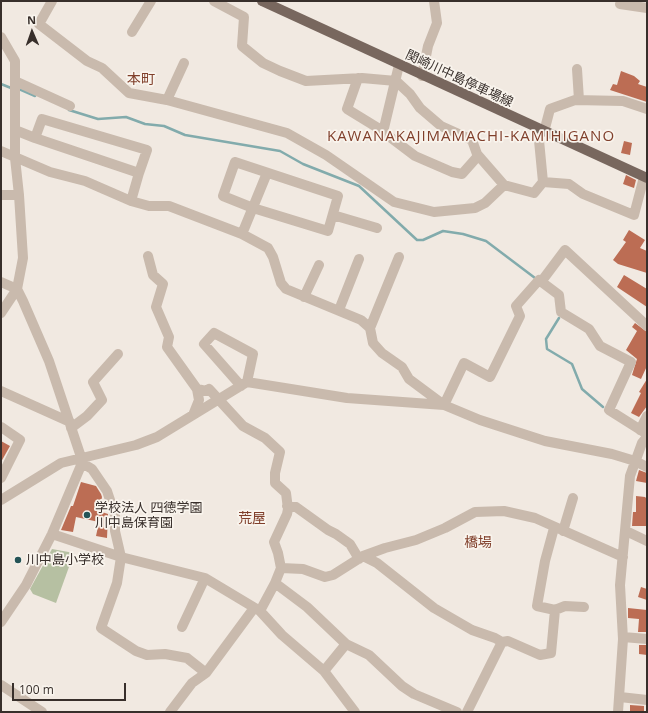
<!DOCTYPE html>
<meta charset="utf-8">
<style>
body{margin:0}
#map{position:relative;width:648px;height:713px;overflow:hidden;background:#f1e9e1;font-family:"Open Sans",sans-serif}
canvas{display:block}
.frame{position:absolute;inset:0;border:2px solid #382f2b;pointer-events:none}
.north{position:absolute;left:12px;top:12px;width:40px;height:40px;-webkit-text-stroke:3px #f9f4ed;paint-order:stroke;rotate:358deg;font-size:11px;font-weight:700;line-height:16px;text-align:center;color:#382f2b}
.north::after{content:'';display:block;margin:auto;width:14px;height:18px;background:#382f2b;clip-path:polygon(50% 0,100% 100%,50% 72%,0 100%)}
.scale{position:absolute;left:12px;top:683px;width:114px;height:18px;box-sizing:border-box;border:2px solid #382f2b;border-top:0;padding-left:5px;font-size:12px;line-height:14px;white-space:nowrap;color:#382f2b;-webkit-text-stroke:3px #f9f4ed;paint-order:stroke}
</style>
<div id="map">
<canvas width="648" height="713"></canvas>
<div class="frame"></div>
<div class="north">N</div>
<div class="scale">100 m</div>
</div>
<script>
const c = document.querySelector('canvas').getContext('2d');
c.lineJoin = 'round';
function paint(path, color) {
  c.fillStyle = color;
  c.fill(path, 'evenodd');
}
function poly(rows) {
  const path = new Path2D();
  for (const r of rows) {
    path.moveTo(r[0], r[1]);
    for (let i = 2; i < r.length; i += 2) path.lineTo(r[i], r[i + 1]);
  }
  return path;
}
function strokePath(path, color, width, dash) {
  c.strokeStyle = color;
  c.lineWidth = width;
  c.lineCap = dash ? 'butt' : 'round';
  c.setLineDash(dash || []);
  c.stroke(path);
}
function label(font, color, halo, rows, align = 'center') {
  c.font = font + ' "Open Sans","Noto Sans JP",sans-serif';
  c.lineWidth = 3.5;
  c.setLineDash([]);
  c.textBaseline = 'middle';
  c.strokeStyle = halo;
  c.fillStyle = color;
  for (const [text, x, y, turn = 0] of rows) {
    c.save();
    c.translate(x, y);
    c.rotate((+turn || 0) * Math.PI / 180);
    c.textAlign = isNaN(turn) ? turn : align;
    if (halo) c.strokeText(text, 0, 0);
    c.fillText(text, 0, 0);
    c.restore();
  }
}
paint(poly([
 [52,549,74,553,56,603,33,594,30,589]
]), '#b6c0a2');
strokePath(poly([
 [1,84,11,88],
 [19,89,35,96],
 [69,110,98,119,126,117,145,124,164,126,185,135,280,151,303,164,359,186,417,240,423,240,443,231,463,234,486,241,535,278],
 [559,318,546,339,547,349,572,364,582,389,603,407]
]), '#82abac', 2.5);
paint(poly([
 [621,71,634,76,640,81,638,84,647,87,647,102,610,90,613,84,617,85],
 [624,141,632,143,630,155,621,153],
 [626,175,636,180,634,188,623,184],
 [629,230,645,240,640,248,647,251,647,273,618,264,613,260,626,242,623,240],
 [624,275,647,289,647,307,617,287],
 [635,323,647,332,647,366,641,379,632,375,637,359,626,350,637,331,632,327],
 [647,379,647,406,639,417,631,413,641,393,639,392],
 [1,441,10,446,1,462],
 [639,470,647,473,647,483,636,481],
 [81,482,96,486,101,494,102,497,99,511,108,514,108,516,107,538,96,536,99,522,76,517,73,532,61,530,71,506,73,506],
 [636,496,645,497,647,499,646,526,632,526,633,512,636,512],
 [641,587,647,589,647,600,638,597],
 [628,608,647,610,647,632,638,632,639,619,628,618],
 [639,645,647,645,647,655,639,654],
 [630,705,644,706,644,712,630,712]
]), '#bc6d54');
strokePath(poly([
 [52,1,39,24,87,61,102,68,129,93,167,100,287,133,326,155,394,202,434,212,475,208,485,203,504,185,534,193,543,182,538,130],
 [214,1,244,17,242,46,263,63,280,71,306,81,362,78,396,81,410,94,420,108,441,126,472,140,477,154,504,185],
 [620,4,647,8],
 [132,32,151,1],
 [1,37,15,61,15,158,19,195,23,258,17,289,1,313],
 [577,69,579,100],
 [422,76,428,46,437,23,434,1],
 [358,78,347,109,378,128,415,156,452,172,462,174,478,156],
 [15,81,70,106],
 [167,100,184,63],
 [15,130,35,138,139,173,131,201],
 [383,132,399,65],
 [544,132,550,109,575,100,623,101,647,109],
 [35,138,42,119,147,150,139,173],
 [1,151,50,172,85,181,131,201,149,206,169,206,242,234,268,248,273,257,281,283,286,289,361,320,370,328,373,343,382,353,402,367,409,379,444,405,464,363,490,377,520,316,516,306,539,280,559,295,561,312,589,329,600,346,631,362,609,410,647,434],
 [235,162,338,196,328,231,253,208,223,196,235,162],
 [543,182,569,184,583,194,634,215,644,177],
 [1,195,19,195],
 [333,215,377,228],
 [242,234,267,173],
 [148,256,153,275,163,284,156,307,169,337,167,347,197,389,199,400,193,415],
 [1,282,17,289,23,301,49,361,81,457,82,463,52,534,26,585,1,622],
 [541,282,565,250,647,326],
 [304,297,319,265],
 [339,310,359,259],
 [370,328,399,257],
 [241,386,204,344,214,333,253,354,247,382],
 [197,389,206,391,209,389,243,426,265,438,280,452,275,473,275,483,286,493,288,509,287,514,274,542,278,553,281,568],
 [1,391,70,422],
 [1,427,20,440,1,478],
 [71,428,87,416,102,400,93,382,118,354],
 [640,430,647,416],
 [82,463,92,469,107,491,115,515,115,531,121,557,117,583,101,628,136,651,147,655,165,654,187,658,206,673],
 [1,500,61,463,136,445,157,437,247,382,347,398,444,405,480,420,545,441,612,454,635,461,647,467],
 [287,506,296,507,328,530,336,534,350,544,359,559],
 [563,531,573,498],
 [626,531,647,541],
 [52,534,121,557,205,578,260,611,282,635,324,671,355,712],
 [363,556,377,563,434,608,472,630,495,638,502,642,508,641,540,655,551,653,555,610,537,606,545,561,554,528],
 [275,583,307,607,346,644],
 [555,610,565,606,584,607],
 [260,611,275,583,281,568,303,569,325,577,333,575,363,556,385,548,416,540,445,528,475,512,504,511,535,518,623,557],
 [182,627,205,578],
 [623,637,647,639],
 [324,671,346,644,369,655,402,686,414,694,457,712],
 [1,685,42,712],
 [620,697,647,700],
 [170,712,192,683,206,673,254,608],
 [467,712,502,642],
 [618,712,623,639,620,585,630,476,642,443,647,437]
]), '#c9baad', 10);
strokePath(poly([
 [262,1,647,178]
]), '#78675e', 10);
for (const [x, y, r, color] of [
 [87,515,4,"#245356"],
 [18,560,4,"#245356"]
]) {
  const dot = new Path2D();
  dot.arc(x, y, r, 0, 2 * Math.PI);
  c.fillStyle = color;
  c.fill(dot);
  strokePath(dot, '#f9f4ed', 1.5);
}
label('13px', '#382f2b', '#f9f4ed', [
 ["関崎川中島停車場線",459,79,25]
]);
label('13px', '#382f2b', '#f9f4ed', [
 ["学校法人 四徳学園",95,508],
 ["川中島保育園",95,523],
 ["川中島小学校",26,560]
], 'left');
label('14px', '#803f2b', '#f9f4ed', [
 ["本町",141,80],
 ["荒屋",252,519],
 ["橋場",478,543]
]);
c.letterSpacing = '1px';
label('15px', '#803f2b', '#f9f4ed', [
 ["KAWANAKAJIMAMACHI-KAMIHIGANO",471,137]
]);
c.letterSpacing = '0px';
</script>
